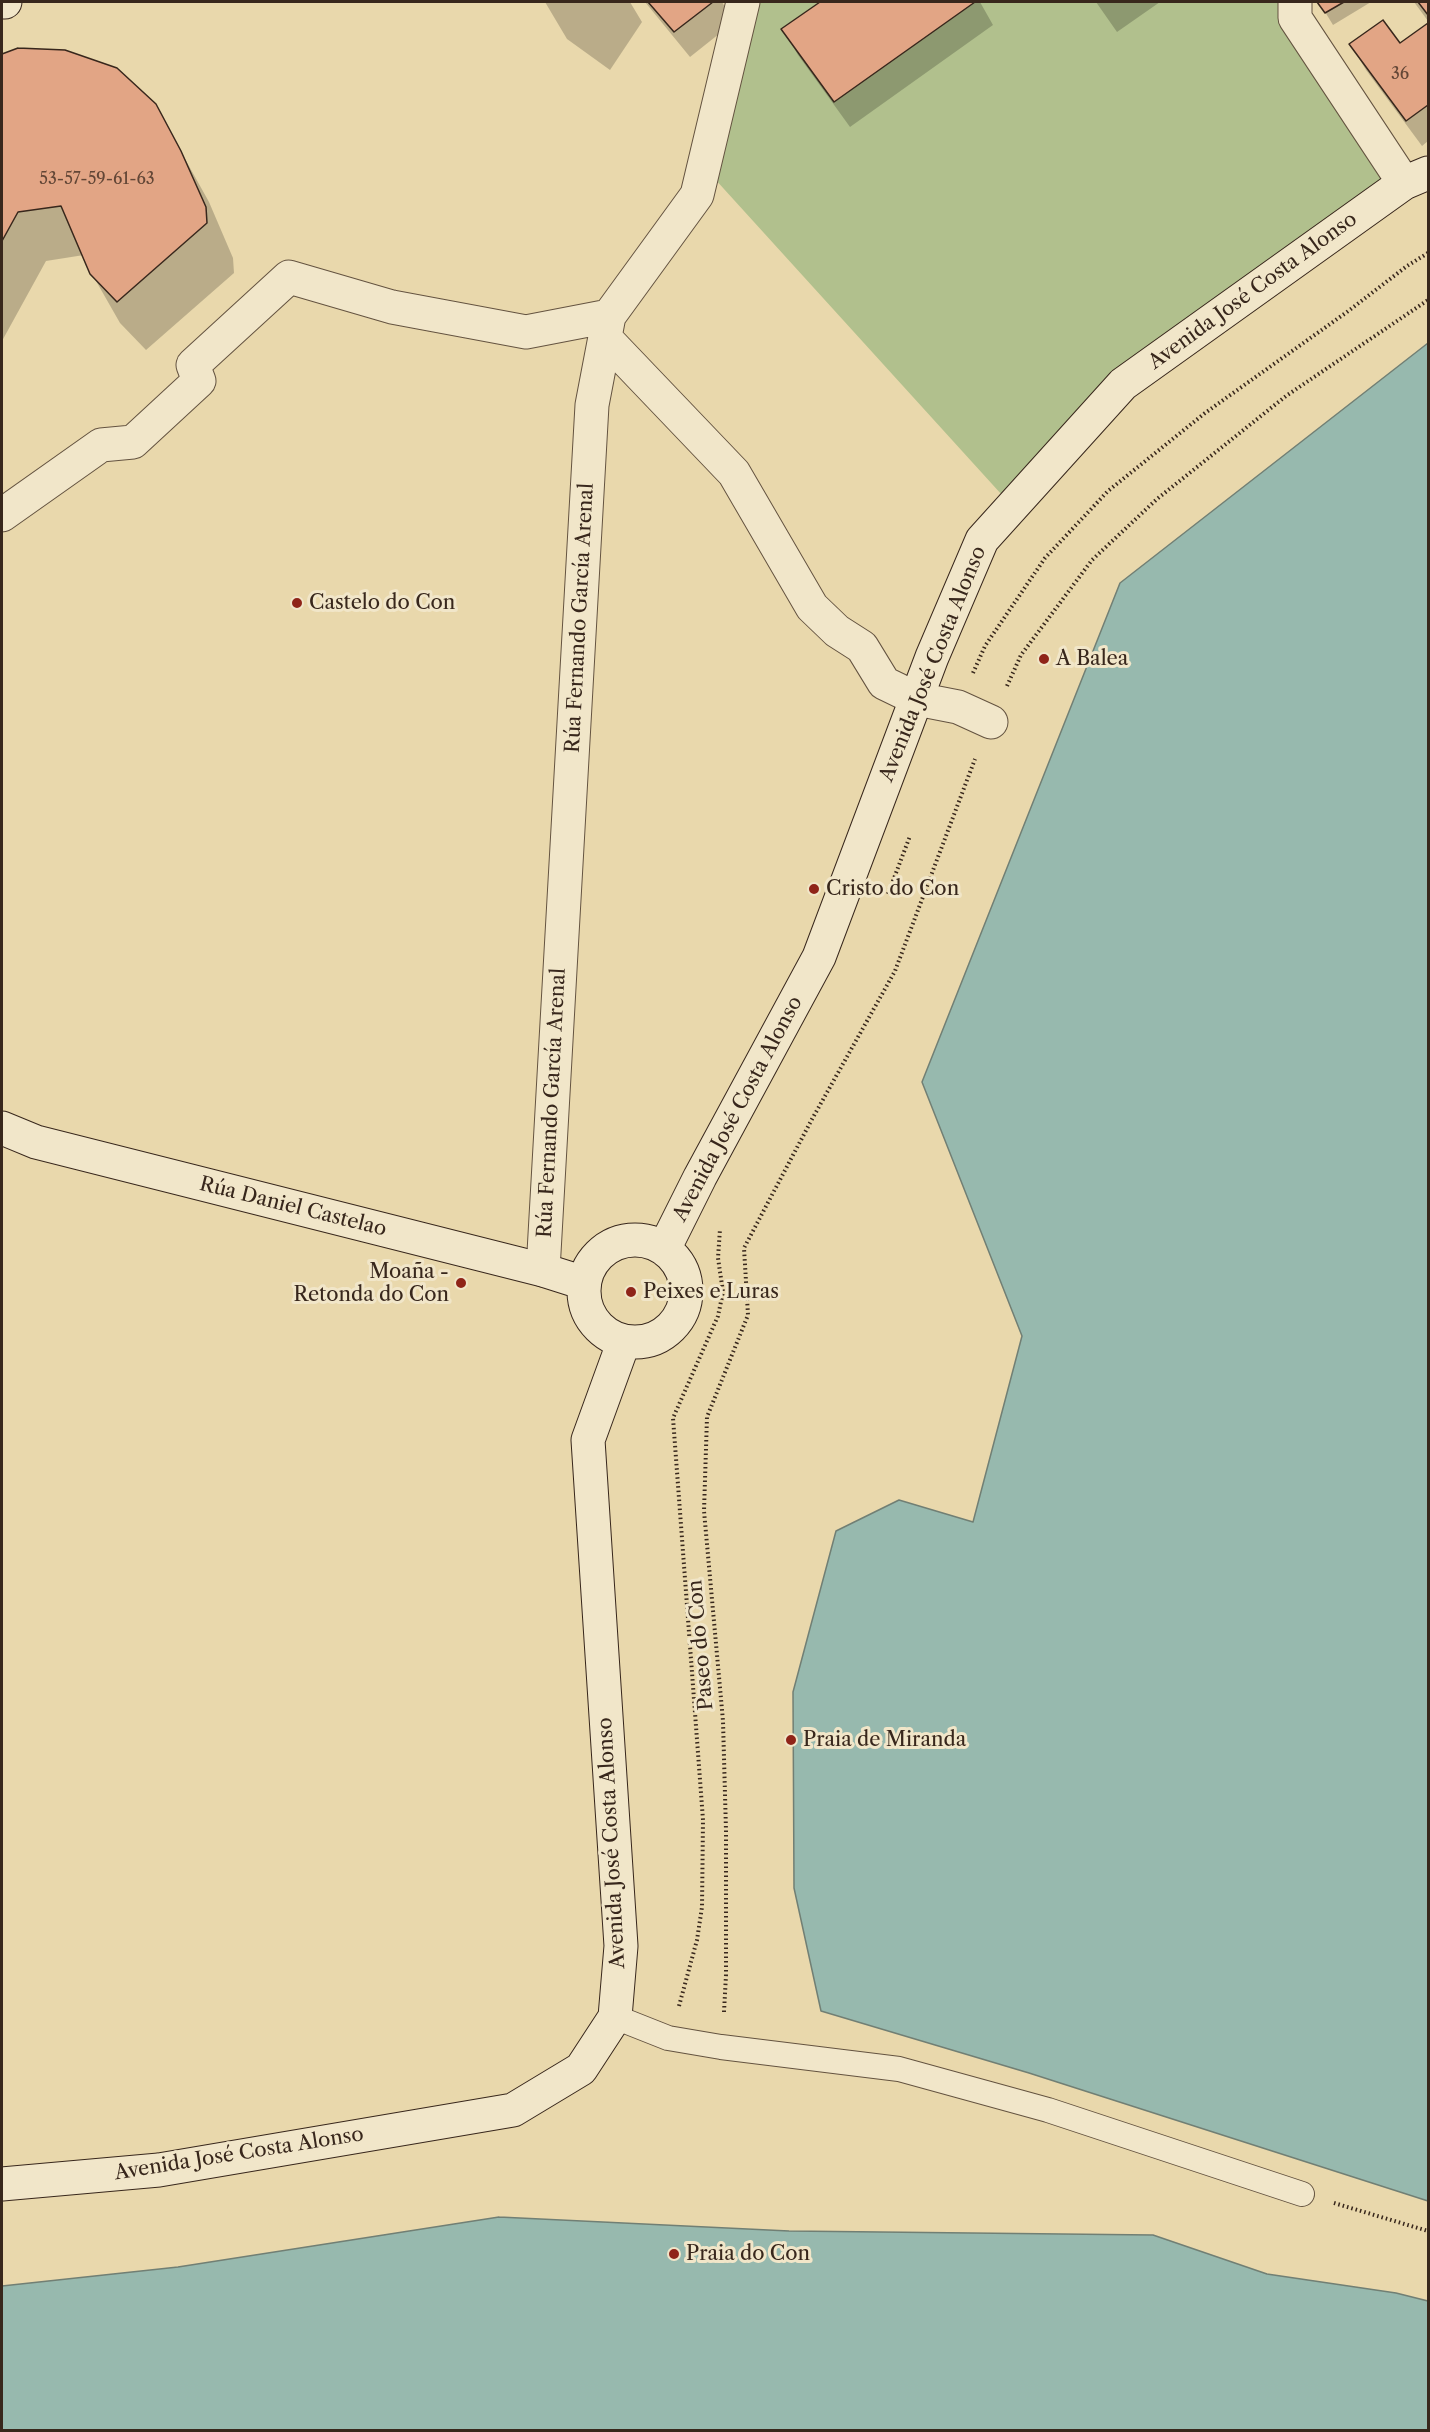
<!DOCTYPE html>
<meta charset="utf-8">
<style>
body{margin:0}
#map{position:relative;width:1430px;height:2432px;overflow:hidden;background:#e9d8ac;font-family:"Libre Caslon Text",serif}
canvas{display:block}
.frame{position:absolute;inset:0;border:3px solid #38271c;pointer-events:none}
</style>
<div id="map">
<canvas width="1430" height="2432"></canvas>
<div class="frame"></div>
</div>
<script>
const c = document.querySelector('canvas').getContext('2d');
c.lineJoin = 'round';
function paint(path, color) {
  c.fillStyle = color;
  c.fill(path, 'evenodd');
}
function poly(rows) {
  const path = new Path2D();
  for (const r of rows) {
    if (r.length === 3) {
      path.moveTo(r[0] + r[2], r[1]);
      path.arc(r[0], r[1], r[2], 0, 2 * Math.PI);
      continue;
    }
    path.moveTo(r[0], r[1]);
    for (let i = 2; i < r.length; i += 2) path.lineTo(r[i], r[i + 1]);
  }
  return path;
}
function strokePath(path, color, width, dash) {
  c.strokeStyle = color;
  c.lineWidth = width;
  c.lineCap = dash ? 'butt' : 'round';
  c.setLineDash(dash || []);
  c.stroke(path);
}
function label(font, color, halo, rows, align = 'center') {
  c.font = font + ' "Libre Caslon Text",serif';
  c.lineWidth = 6;
  c.setLineDash([]);
  c.textBaseline = 'middle';
  c.strokeStyle = halo;
  c.fillStyle = color;
  for (const [text, x, y, turn = 0] of rows) {
    c.save();
    c.translate(x, y);
    c.rotate((+turn || 0) * Math.PI / 180);
    c.textAlign = isNaN(turn) ? turn : align;
    if (halo) c.strokeText(text, 0, 0);
    c.fillText(text, 0, 0);
    c.restore();
  }
}
paint(poly([
 [743,2,1295,2,1404,183,1123,384,1012,506,704,167]
]), '#b1c08d');
const water = poly([
 [1428,343,1428,2201,1029,2073,821,2011,794,1888,793,1692,836,1531,899,1500,973,1522,1022,1336,922,1082,1120,583,1428,343],
 [499,2217,789,2231,1153,2235,1267,2274,1396,2293,1428,2301,1428,2430,2,2430,2,2286,178,2267,499,2217]
]);
paint(water, '#97b9ae');
strokePath(water, '#717f74', 1.5);
paint(poly([
 [545,2,630,2,642,22,610,70,567,39],
 [645,2,722,2,734,22,690,57],
 [822,2,980,2,993,25,850,127,798,55,783,29],
 [1096,2,1160,2,1117,32],
 [1319,2,1371,2,1333,25],
 [1414,2,1428,2,1428,21],
 [1428,25,1428,141,1422,146,1366,70,1351,45,1400,45],
 [18,50,155,105,209,202,233,258,234,273,146,350,120,323,92,274,84,255,46,261,2,341,2,56]
]), '#0003');
const building = poly([
 [648,2,713,2,674,32,648,2],
 [820,2,975,2,834,102,781,29,820,2],
 [1317,2,1344,2,1325,13,1317,2],
 [1418,2,1428,2,1428,15,1418,2],
 [1383,20,1400,43,1428,23,1428,105,1406,121,1349,44,1383,20],
 [18,48,65,50,117,68,156,104,181,151,206,207,207,223,117,302,90,274,61,206,18,212,2,241,2,54,18,48]
]);
paint(building, '#e2a585');
strokePath(building, '#38271c', 1.5);
const lane = poly([
 [615,2017,668,2038,721,2047,899,2069,1048,2110,1302,2194]
]);
const street = poly([
 [1295,2,1295,18,1404,183],
 [605,338,734,473,812,607,837,631,862,647,884,683,917,699,958,707,991,722],
 [2,515,101,445,133,442,199,381,193,365,289,277,392,307,526,332,609,316],
 [543,1270,592,405,609,316,697,195,743,2]
]);
const secondary = poly([
 [2,2,5,2],
 [2,1128,36,1142,543,1270,584,1283],
 [635,1291,51],
 [664,1249,700,1177,819,957,932,657,982,540,1123,384,1404,183,1428,173],
 [2,2184,159,2170,513,2110,581,2069,615,2017,621,1946,588,1440,624,1341]
]);
strokePath(lane, '#645340', 26);
strokePath(street, '#645340', 35);
strokePath(secondary, '#38271c', 35);
strokePath(poly([
 [973,673,985,646,1045,558,1108,491,1205,413,1347,312,1407,266,1428,253],
 [1007,686,1021,655,1092,560,1157,499,1286,396,1428,300],
 [888,894,910,836],
 [679,2006,697,1940,702,1907,703,1820,673,1418,718,1316,723,1292,718,1258,720,1229],
 [724,2012,726,1975,726,1831,723,1721,704,1511,707,1417,748,1315,744,1248,811,1121,895,971,975,759],
 [1334,2203,1428,2231]
]), '#38271c', 4, [1.5, 3]);
strokePath(lane, '#f1e6c9', 24);
strokePath(street, '#f1e6c9', 33);
strokePath(secondary, '#f1e6c9', 33);
for (const [x, y, r, color] of [
 [297,603,6,"#8f2418"],
 [1044,659,6,"#8f2418"],
 [814,889,6,"#8f2418"],
 [461,1283,6,"#8f2418"],
 [631,1292,6,"#8f2418"],
 [791,1740,6,"#8f2418"],
 [674,2254,6,"#8f2418"]
]) {
  const dot = new Path2D();
  dot.arc(x, y, r, 0, 2 * Math.PI);
  c.fillStyle = color;
  c.fill(dot);
  strokePath(dot, '#f1e6c9', 2);
}
label('16px', '#624636', null, [
 ["36",1400,74],
 ["53-57-59-61-63",97,179]
]);
label('20px', '#38271c', '#f1e6c9', [
 ["Avenida José Costa Alonso",1253,291,-36],
 ["Rúa Fernando García Arenal",580,618,-87],
 ["Avenida José Costa Alonso",933,664,-68],
 ["Rúa Fernando García Arenal",552,1103,-87],
 ["Avenida José Costa Alonso",738,1109,-62],
 ["Rúa Daniel Castelao",293,1207,14],
 ["Paseo do Con",701,1645,-95],
 ["Avenida José Costa Alonso",612,1843,-93],
 ["Avenida José Costa Alonso",239,2154,-9]
]);
label('20px', '#38271c', '#f1e6c9', [
 ["Castelo do Con",309,603],
 ["A Balea",1056,659],
 ["Cristo do Con",826,889],
 ["Moaña -",449,1272,"right"],
 ["Retonda do Con",449,1295,"right"],
 ["Peixes e Luras",643,1292],
 ["Praia de Miranda",803,1740],
 ["Praia do Con",686,2254]
], 'left');
</script>
